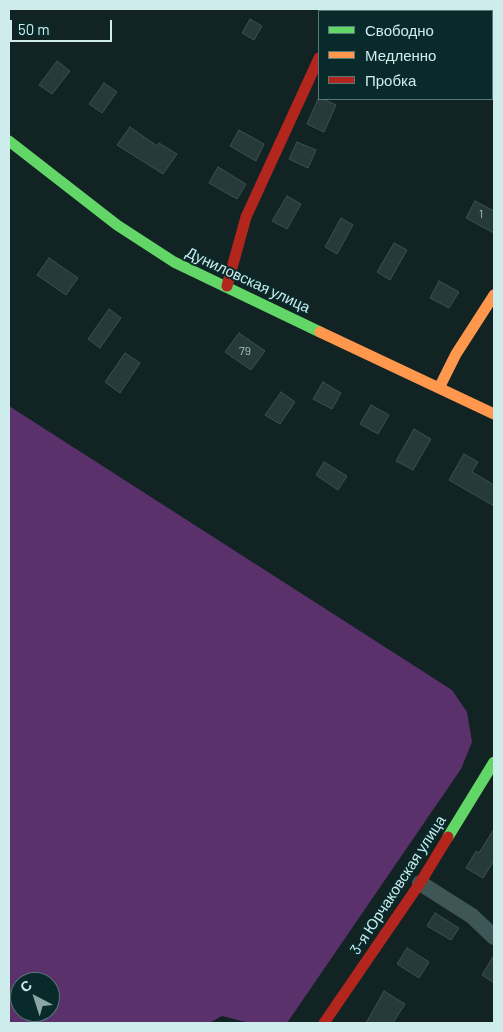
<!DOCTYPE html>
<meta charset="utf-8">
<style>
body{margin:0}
#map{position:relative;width:503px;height:1032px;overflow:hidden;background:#112323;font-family:Barlow,sans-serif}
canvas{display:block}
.frame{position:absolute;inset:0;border:10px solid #ceecec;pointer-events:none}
.legend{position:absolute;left:318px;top:10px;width:175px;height:90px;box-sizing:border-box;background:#092a2b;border:1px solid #587878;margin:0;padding:6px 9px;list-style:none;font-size:15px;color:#ceecec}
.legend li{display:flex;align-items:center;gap:10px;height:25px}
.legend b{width:25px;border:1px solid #587878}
.north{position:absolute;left:10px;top:972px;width:50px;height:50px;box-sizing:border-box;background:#092a2b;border:1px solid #587878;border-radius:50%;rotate:320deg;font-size:14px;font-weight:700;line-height:20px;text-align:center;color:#ceecec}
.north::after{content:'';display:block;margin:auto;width:18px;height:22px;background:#8ca6a6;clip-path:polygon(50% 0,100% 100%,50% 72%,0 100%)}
.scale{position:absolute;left:10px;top:20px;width:102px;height:22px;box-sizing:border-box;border:2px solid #ceecec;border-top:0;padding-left:6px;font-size:15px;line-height:18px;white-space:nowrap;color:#ceecec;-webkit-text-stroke:4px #092a2b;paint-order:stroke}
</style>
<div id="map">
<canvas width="503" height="1032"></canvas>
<div class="frame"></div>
<ul class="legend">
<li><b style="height:6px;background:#63d668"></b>Свободно</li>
<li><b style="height:6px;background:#ff974d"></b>Медленно</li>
<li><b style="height:6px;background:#b3261e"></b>Пробка</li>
</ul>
<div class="north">С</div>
<div class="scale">50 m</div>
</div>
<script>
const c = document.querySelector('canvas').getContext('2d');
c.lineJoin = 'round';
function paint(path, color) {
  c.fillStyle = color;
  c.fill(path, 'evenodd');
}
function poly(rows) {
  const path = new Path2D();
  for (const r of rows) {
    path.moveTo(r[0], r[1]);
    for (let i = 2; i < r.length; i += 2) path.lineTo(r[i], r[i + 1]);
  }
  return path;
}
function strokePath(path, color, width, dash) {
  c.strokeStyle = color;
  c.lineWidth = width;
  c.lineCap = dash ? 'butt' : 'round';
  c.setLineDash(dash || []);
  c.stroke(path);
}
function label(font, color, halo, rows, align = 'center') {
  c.font = font + ' Barlow,sans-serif';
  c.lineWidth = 4;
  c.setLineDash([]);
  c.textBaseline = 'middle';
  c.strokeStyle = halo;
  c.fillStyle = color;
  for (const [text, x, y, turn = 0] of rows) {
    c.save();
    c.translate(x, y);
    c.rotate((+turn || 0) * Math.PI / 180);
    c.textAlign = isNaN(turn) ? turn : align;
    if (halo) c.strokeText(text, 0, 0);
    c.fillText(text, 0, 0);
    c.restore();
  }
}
paint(poly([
 [9,406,452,690,467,712,472,742,461,769,287,1023,250,1023,222,1016,209,1023,9,1023],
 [20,982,50,982,50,1012,20,1012]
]), '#5a316b');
const building = poly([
 [250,19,262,26,254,40,242,33,250,19],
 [57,61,70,71,52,94,39,85,57,61],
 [104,83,117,92,102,113,89,104,104,83],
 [319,97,336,105,324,132,307,124,319,97],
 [130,127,157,146,159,143,177,154,163,174,117,145,130,127],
 [239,130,264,144,256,161,230,146,239,130],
 [297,142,316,150,308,168,289,159,297,142],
 [218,167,246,184,237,199,209,183,218,167],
 [287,196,301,204,287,229,272,221,287,196],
 [475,201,494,211,494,233,466,218,475,201],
 [341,218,353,225,337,254,325,247,341,218],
 [394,243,407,250,390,280,377,272,394,243],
 [49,258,78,278,66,295,37,275,49,258],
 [439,281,459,292,449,308,430,298,439,281],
 [109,309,121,318,100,348,88,339,109,309],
 [239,333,265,351,251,370,225,352,239,333],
 [125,353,140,363,120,393,105,382,125,353],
 [323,382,341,393,332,409,313,399,323,382],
 [281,392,295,402,280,424,265,415,281,392],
 [371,405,389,415,378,434,360,424,371,405],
 [414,429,431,439,413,470,396,461,414,429],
 [464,454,478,462,472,472,494,485,494,506,449,480,464,454],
 [324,462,347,476,338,490,316,475,324,462],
 [494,829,494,861,483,878,466,868,476,851,479,853,494,829],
 [435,913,459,928,451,940,427,926,435,913],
 [407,948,429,962,419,978,397,964,407,948],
 [494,955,494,983,482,975,494,955],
 [384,991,405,1004,393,1023,366,1023,384,991]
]);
paint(building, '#263b39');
strokePath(building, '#3e504e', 1);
strokePath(poly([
 [341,11,342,9],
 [420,883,472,916,494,937]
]), '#3e5656', 16);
strokePath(poly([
 [9,141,117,225,174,262,320,332],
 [448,837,494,762]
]), '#63d668', 11);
strokePath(poly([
 [320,332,494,414],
 [439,388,456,354,494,295]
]), '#ff974d', 11);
strokePath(poly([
 [227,286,246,217,319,58],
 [324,1023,420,883,448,837]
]), '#b3261e', 11);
label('12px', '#a4c0bf', null, [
 ["1",481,214],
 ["79",245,351]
]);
label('15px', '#ceecec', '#092a2b', [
 ["Дуниловская улица",248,280,25],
 ["3-я Юрчаковская улица",398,885,-57]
]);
</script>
